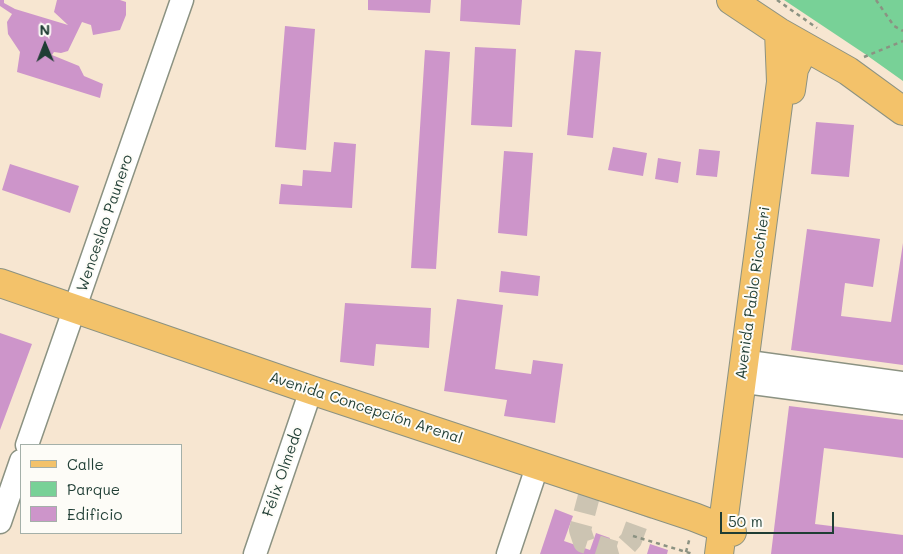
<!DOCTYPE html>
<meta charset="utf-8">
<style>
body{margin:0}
#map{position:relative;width:903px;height:554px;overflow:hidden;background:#f7e6d1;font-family:Mali,sans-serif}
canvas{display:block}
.legend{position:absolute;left:20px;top:444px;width:162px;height:90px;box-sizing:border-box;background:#fdfcf7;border:1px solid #a4b0a9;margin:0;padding:6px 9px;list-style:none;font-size:15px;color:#1f3d34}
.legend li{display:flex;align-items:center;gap:10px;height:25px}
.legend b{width:25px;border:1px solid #a4b0a9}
.north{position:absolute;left:20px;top:20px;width:50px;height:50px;-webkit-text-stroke:4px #fdfcf7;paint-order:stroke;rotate:359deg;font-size:14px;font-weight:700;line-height:20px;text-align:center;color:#1f3d34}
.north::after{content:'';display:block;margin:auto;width:18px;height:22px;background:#1f3d34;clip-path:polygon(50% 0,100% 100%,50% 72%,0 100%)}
.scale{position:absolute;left:720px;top:512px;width:114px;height:22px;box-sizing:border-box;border:2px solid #1f3d34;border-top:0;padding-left:6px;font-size:15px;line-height:18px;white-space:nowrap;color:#1f3d34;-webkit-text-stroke:4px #fdfcf7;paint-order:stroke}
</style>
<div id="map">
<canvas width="903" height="554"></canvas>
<ul class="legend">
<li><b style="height:6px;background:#f3c26a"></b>Calle</li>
<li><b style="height:14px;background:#78d197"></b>Parque</li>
<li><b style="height:14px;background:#cd95ca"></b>Edificio</li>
</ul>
<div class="north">N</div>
<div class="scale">50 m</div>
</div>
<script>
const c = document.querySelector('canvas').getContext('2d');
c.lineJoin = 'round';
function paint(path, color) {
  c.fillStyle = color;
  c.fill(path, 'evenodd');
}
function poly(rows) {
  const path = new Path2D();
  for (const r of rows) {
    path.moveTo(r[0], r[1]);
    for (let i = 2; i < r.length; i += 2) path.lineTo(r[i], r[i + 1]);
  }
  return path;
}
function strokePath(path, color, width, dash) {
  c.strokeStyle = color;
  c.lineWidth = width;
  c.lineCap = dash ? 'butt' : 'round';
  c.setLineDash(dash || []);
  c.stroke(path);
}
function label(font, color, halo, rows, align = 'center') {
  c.font = font + ' Mali,sans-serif';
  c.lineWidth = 4;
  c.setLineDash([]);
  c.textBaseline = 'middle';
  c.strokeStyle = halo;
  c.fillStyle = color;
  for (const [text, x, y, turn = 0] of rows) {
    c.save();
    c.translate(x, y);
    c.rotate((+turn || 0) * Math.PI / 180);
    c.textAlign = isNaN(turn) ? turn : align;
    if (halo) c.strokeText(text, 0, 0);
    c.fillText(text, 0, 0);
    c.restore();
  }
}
paint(poly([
 [784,0,903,0,903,81,865,54]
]), '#78d197');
paint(poly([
 [0,0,4,0,4,3,15,9,68,25,54,12,57,0,120,0,126,2,126,15,120,30,93,35,91,25,82,22,68,51,61,53,54,52,52,55,79,66,84,76,103,84,100,98,17,72,20,52,8,34,7,22,12,14,0,6],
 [368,0,431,0,430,13,368,10],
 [461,0,522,0,520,25,460,21],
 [285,26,315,29,306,150,275,147],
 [475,47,516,49,512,127,471,125],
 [425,50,450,52,436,269,411,268],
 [575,50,601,52,593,138,567,135],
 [816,122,854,125,849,177,811,174],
 [334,142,356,144,352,208,279,204,281,184,302,186,303,170,331,172],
 [613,147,647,153,643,176,608,170],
 [699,149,720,151,717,177,696,175],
 [504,151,533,153,527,236,498,233],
 [658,158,681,162,678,183,655,179],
 [10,164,79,186,70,213,2,190],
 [807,229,880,239,873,287,845,283,841,316,891,322,903,243,903,365,791,350],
 [501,271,540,276,538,296,499,292],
 [457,299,503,305,495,369,531,374,533,360,563,364,555,423,504,416,507,400,444,391],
 [345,303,431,308,429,348,376,344,374,366,340,362],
 [0,333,32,344,0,430],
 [789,406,903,420,903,458,824,448,815,524,903,535,903,554,771,554],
 [555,509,573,516,564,541,590,550,596,533,610,538,604,554,540,554],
 [650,544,668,550,667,554,647,554]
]), '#cd95ca');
strokePath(poly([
 [590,492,580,530,584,542,615,552,622,550,631,540,642,510]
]), '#ccc4b2', 22, [22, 11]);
const minor = poly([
 [756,363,903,383],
 [753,383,903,403],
 [27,445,182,0],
 [0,522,21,461],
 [255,554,311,390],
 [508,554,538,464]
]);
const major = poly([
 [731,0,779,32,848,71,903,111],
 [791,90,794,69,805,47],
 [0,283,311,390,694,517,732,532],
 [719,554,781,82,779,32]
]);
strokePath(minor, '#8b9282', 25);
strokePath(major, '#8b9282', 30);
strokePath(poly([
 [777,0,817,28],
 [876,0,894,26,903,31],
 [864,57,903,41],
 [633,536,693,554],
 [686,552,690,537]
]), '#8b9282', 2.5, [4, 4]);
strokePath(minor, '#fff', 22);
strokePath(major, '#f3c26a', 28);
label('15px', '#1f3d34', '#fdfcf7', [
 ["Wenceslao Paunero",105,223,-71],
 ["Avenida Pablo Ricchieri",753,293,-82],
 ["Avenida Concepción Arenal",366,408,18],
 ["Félix Olmedo",283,472,-71]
]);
</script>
